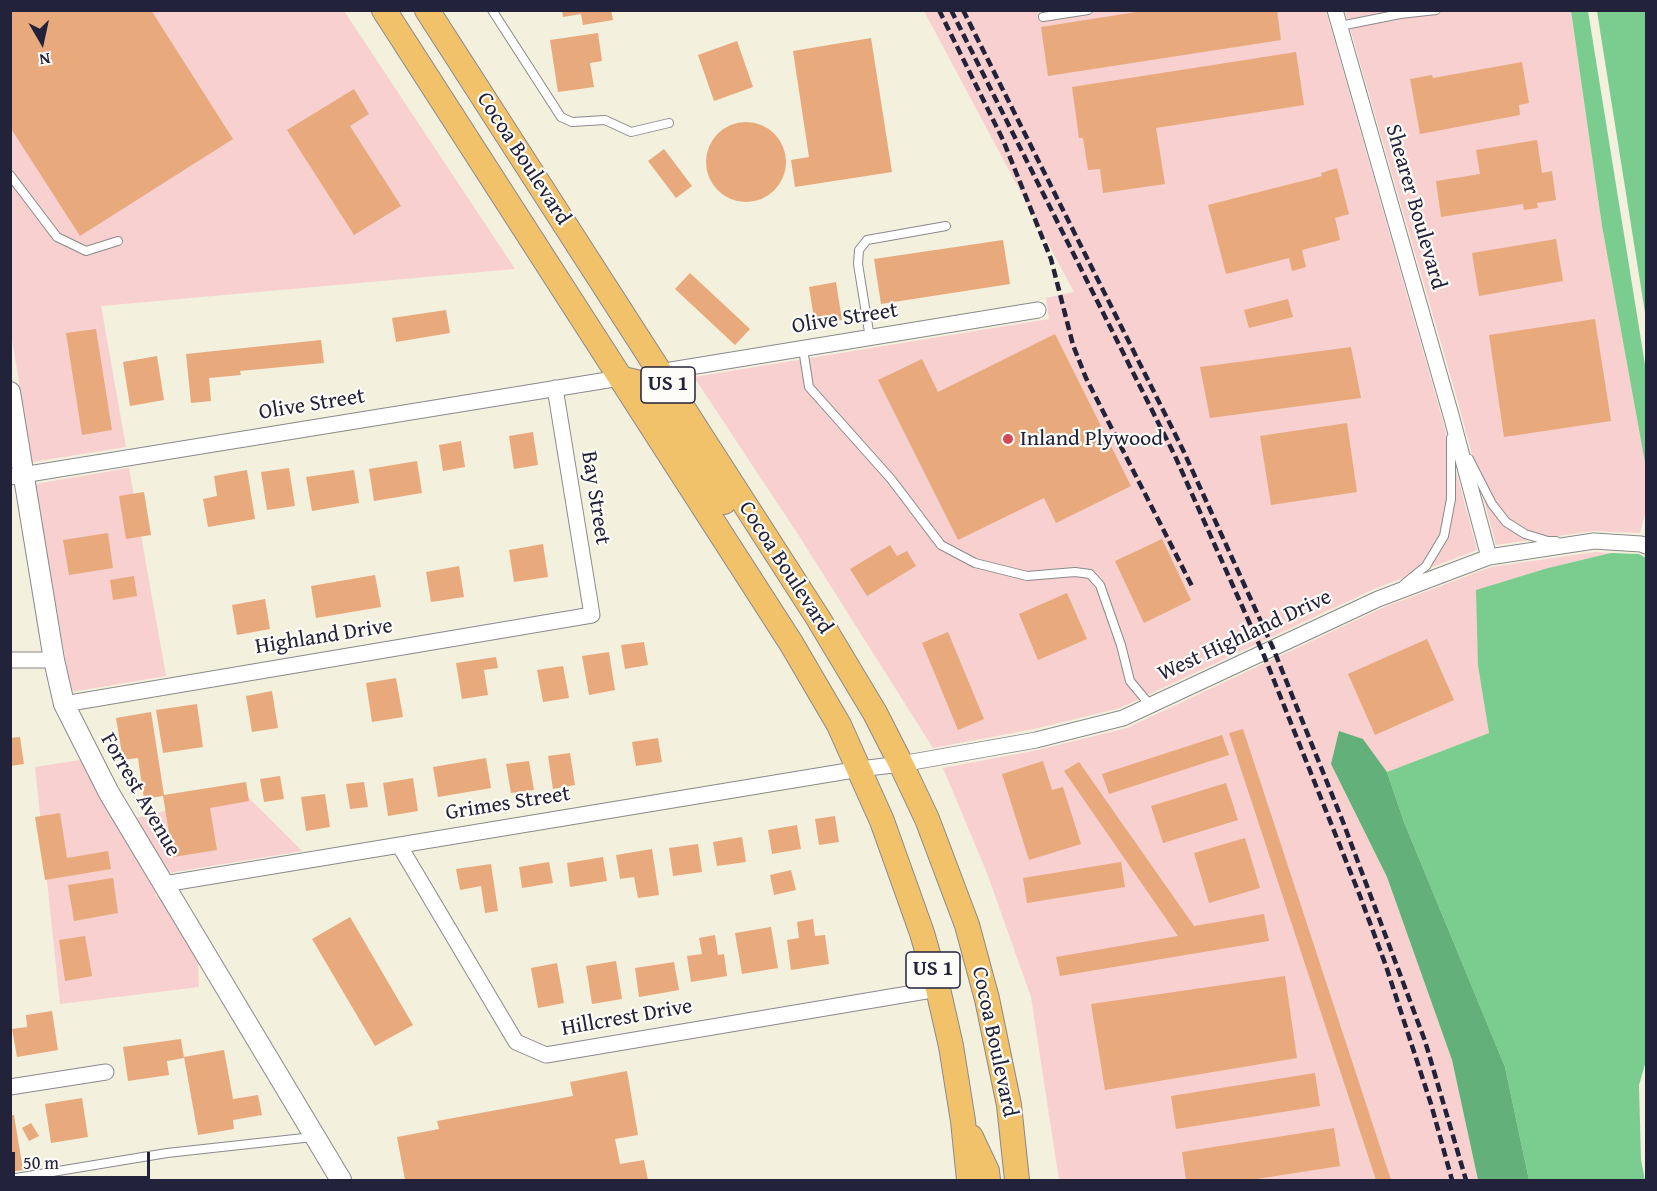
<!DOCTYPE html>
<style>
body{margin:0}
#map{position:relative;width:1657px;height:1191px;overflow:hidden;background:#f3f0dd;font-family:"Gentium Book Plus",serif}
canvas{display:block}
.frame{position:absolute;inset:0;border:12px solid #22223b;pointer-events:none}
.north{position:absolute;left:12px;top:12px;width:60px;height:60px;-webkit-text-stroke:4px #fdfcf7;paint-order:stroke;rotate:171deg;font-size:16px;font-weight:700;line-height:24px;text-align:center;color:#22223b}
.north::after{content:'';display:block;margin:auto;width:21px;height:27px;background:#22223b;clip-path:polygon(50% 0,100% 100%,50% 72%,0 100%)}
.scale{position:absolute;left:12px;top:1152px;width:138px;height:27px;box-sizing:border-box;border:3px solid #22223b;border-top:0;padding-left:8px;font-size:18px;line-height:21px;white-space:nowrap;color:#22223b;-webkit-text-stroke:4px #fdfcf7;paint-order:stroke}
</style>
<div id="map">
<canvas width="1657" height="1191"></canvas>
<div class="frame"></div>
<div class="north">N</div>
<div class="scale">50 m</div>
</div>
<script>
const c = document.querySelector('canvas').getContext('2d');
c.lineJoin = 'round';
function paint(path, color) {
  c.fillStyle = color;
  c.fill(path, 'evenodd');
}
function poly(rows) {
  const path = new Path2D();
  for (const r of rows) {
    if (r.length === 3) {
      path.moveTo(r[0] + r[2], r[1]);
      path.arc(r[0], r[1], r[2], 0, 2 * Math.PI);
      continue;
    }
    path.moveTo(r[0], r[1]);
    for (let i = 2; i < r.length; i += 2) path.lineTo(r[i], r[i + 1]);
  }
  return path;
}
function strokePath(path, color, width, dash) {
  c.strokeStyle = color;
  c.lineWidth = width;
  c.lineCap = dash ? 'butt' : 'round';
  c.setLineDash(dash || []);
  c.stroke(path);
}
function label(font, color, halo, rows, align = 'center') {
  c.font = font + ' "Gentium Book Plus",serif';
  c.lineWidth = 4.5;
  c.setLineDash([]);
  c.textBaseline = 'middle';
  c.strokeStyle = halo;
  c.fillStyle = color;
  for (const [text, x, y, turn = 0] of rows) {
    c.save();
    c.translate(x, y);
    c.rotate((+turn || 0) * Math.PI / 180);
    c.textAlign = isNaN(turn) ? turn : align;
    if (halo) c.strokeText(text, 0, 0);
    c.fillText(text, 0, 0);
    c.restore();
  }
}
paint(poly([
 [10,11,344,11,515,269,101,306,126,447,32,462,11,333],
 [924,11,1326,11,1442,418,1477,550,1374,589,1120,708,1034,729,933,748,801,539,694,377,1049,319,1046,298,1030,301,1074,292],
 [1345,11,1571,11,1602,226,1646,468,1646,511,1640,533,1592,531,1496,545,1458,402],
 [129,468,166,676,71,692,35,484],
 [1595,552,1611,553,1548,568,1478,666,1489,733,1387,772,1363,739,1331,764,1387,877,1452,1060,1478,1180,1059,1180,1031,997,987,873,943,768,1038,750,1127,728,1382,608,1491,567],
 [80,760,155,888,156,896,159,896,198,961,199,987,60,1004,35,767],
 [244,793,302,851,168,873,135,818]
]), '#f7d0cf');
paint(poly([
 [1571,11,1588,11,1646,371,1646,468,1602,226],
 [1597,11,1646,11,1646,319,1602,43],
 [1611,553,1639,554,1646,558,1646,1061,1639,1085,1641,1160,1645,1180,1529,1180,1505,1067,1404,822,1387,772,1489,733,1478,666,1476,590,1548,568]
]), '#7bcd8f');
paint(poly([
 [1339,731,1363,739,1387,772,1404,822,1505,1067,1529,1180,1478,1180,1452,1060,1387,877,1331,764]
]), '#64b07a');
paint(poly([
 [10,10,151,10,233,139,80,236,10,127],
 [562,10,611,10,613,20,583,25,581,14,563,17],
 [1149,10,1277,10,1281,40,1048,76,1041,27],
 [598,33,602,61,590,63,594,87,558,92,550,40],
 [871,38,892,172,795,187,791,160,809,157,793,51],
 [737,41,753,87,714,101,698,55],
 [1296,52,1304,105,1156,128,1165,184,1103,193,1100,169,1088,170,1083,138,1079,138,1072,87],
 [1522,62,1529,103,1519,105,1520,115,1420,134,1410,79,1432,75,1433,78],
 [354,89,369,114,350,126,401,206,354,235,287,130],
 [746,162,40],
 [1537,140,1542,173,1552,171,1556,200,1537,203,1538,208,1524,210,1523,204,1441,217,1436,181,1480,174,1476,150],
 [664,149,692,186,676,198,648,161],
 [1337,168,1349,214,1335,218,1340,240,1302,250,1306,267,1292,271,1289,258,1226,274,1208,205,1322,176,1321,173],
 [1556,239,1563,281,1479,296,1472,253],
 [1003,240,1010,284,881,304,874,259],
 [690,273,750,329,735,345,675,289],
 [836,282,842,320,815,325,809,287],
 [1288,299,1293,317,1249,328,1244,310],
 [446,310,450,333,396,342,392,318],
 [1595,319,1611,421,1504,437,1489,335],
 [96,329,112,430,82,435,66,333],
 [1055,334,1131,486,1056,523,1044,498,958,540,878,380,922,359,938,392],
 [321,340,324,363,240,371,241,375,209,378,211,401,191,403,186,354],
 [1351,347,1361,398,1210,418,1200,367],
 [157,356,164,400,130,406,123,362],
 [1347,423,1357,492,1271,505,1260,436],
 [533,432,538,465,514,469,509,436],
 [461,441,465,467,443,471,439,445],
 [417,461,422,493,374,501,369,469],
 [289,468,295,506,267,510,261,472],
 [247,470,255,519,208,527,203,499,217,496,214,476],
 [354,470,359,503,312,511,306,477],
 [144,492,151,535,126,539,119,496],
 [108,533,113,568,69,575,63,540],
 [1162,539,1191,600,1144,623,1115,561],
 [543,544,548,577,514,582,509,550],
 [890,545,897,556,907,551,916,566,867,596,850,569],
 [459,566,464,597,431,602,426,572],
 [375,575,381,607,316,618,311,586],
 [134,576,137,596,113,600,110,580],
 [1067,593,1087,639,1038,660,1019,614],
 [265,599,270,629,237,635,232,605],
 [948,632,984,719,958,730,922,643],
 [1427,639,1454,700,1375,735,1348,674],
 [644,642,648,665,625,669,621,645],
 [609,652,615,690,589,695,582,656],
 [496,657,498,668,484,670,488,695,462,699,456,663],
 [563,666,569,698,543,702,537,670],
 [396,678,403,717,372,722,366,683],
 [272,691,278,728,252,732,246,696],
 [197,704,203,747,163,753,156,710],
 [151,712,164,795,246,782,249,801,210,808,217,850,173,857,163,796,144,799,138,758,123,760,116,718],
 [1243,729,1391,1180,1376,1180,1229,733],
 [1222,735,1229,755,1109,794,1102,774],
 [20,737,24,764,10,766,10,738],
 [658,738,662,762,636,766,632,742],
 [570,753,575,785,553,789,548,756],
 [486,758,491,788,438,797,433,767],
 [529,761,534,790,511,793,506,764],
 [1043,761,1052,790,1063,787,1081,844,1029,860,1002,774],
 [1079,762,1194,926,1264,914,1269,941,1060,976,1056,957,1178,936,1064,771],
 [280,776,284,799,264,802,260,779],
 [413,778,418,811,388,816,383,783],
 [364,782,368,807,350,809,346,784],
 [1226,783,1238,820,1163,843,1151,806],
 [325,794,330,827,306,831,301,797],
 [60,813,67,858,108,851,111,869,45,880,35,817],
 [835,816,839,842,819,845,815,819],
 [797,825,801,849,772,854,768,830],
 [742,837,746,862,717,866,713,842],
 [1245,838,1260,888,1209,903,1194,853],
 [698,844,702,872,673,876,669,848],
 [652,849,659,895,638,898,634,877,620,879,616,855],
 [603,857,607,881,570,887,567,863],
 [549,862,553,883,522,888,519,867],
 [1121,862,1125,887,1027,903,1023,878],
 [491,864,498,911,485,913,481,886,460,890,456,869],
 [791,870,796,890,774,895,770,875],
 [113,878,118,913,74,921,68,885],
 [350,917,413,1025,375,1046,312,939],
 [813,919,815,936,825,935,829,964,791,970,787,940,799,938,797,922],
 [771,927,778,968,742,974,735,933],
 [715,935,718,955,724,954,727,976,691,982,687,956,702,954,699,938],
 [85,936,92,976,65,981,59,940],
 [616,961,622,999,592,1004,586,966],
 [674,962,679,990,639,997,635,968],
 [557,963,564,1003,538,1008,531,968],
 [1285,976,1297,1058,1105,1090,1091,1004],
 [52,1011,58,1050,17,1057,12,1029,27,1027,26,1015],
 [181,1039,184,1058,167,1061,169,1075,128,1081,123,1047],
 [224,1050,233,1099,258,1095,262,1115,233,1120,234,1129,198,1135,184,1057],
 [627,1071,638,1135,615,1139,620,1164,644,1160,648,1180,405,1180,397,1137,439,1129,437,1121,573,1096,570,1082],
 [1315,1073,1320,1106,1176,1129,1171,1096],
 [82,1098,88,1137,51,1143,45,1104],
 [10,1115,14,1115,23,1170,10,1172],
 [31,1123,39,1136,29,1141,22,1128],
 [1334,1128,1340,1166,1250,1180,1186,1180,1182,1152]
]), '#e8a97d');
const service = poly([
 [492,10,561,117,572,122,605,120,631,132,669,123],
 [1043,17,1088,10],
 [1340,26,1400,14,1436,10],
 [10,175,57,237,86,251,118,241],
 [870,338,858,264,859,250,867,240,946,226],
 [803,349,809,387,891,479,941,545,975,563,1027,576,1075,572,1090,574,1100,585,1121,645,1130,681,1150,705],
 [1469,459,1492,504,1506,522,1525,534,1548,541,1556,541],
 [1404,584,1426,566,1444,536,1451,499,1451,438],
 [10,1179,167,1153,313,1137]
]);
const minor = poly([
 [1335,10,1451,415,1489,557],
 [659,372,1038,310],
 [10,477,620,378],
 [10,660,54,660],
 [64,704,592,615,555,388],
 [399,845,516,1042,546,1055,938,989],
 [164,884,860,769,901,764,1036,740,1123,718,1378,599,1489,557,1594,541,1641,544,1646,546],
 [10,1087,106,1072]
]);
const tertiary = poly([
 [10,392,54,660,64,704,109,793,341,1180]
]);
const primary = poly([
 [384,10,791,643,839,725,882,821,922,933,938,989,951,1046,963,1121,969,1180],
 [427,10,818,618,875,713,901,764,927,819,967,925,987,999,1009,1105,1017,1180],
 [623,379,636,382,655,398,724,502],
 [971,1137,987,1171,988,1180]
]);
strokePath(service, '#8a898c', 10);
strokePath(minor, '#8a898c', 17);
strokePath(tertiary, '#8a898c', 22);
strokePath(primary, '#8a898c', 26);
strokePath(service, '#fff', 8);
strokePath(minor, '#fff', 15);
strokePath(tertiary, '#fff', 20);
strokePath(primary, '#f2c26a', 24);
strokePath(poly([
 [939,10,1003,140,1051,259,1073,345,1086,378,1192,586],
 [951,10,1175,456,1263,653,1360,896,1386,966,1431,1104,1452,1180],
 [963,10,1183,450,1273,648,1343,822,1425,1041,1466,1180]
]), '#22223b', 4.5, [9, 4.5]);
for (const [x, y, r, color] of [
 [1008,439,6,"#d1495b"]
]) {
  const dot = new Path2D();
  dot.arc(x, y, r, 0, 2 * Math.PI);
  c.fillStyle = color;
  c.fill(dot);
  strokePath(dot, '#fdfcf7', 2);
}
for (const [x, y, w] of [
 [668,385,54],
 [933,970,54]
]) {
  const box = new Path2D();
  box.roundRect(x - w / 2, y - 18, w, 36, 4.5);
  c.fillStyle = '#fdfcf7';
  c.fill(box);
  strokePath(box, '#22223b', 1.5);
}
label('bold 21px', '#22223b', null, [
 ["US 1",668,385],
 ["US 1",933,970]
]);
label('22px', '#22223b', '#fdfcf7', [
 ["Cocoa Boulevard",523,159,57],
 ["Shearer Boulevard",1415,207,74],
 ["Olive Street",845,319,-9],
 ["Olive Street",312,405,-9],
 ["Bay Street",595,498,81],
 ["Cocoa Boulevard",785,568,57],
 ["West Highland Drive",1245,636,-25],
 ["Highland Drive",324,637,-9],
 ["Forrest Avenue",140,795,60],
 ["Grimes Street",508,804,-9],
 ["Hillcrest Drive",627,1018,-10],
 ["Cocoa Boulevard",994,1042,78]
]);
label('22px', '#22223b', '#fdfcf7', [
 ["Inland Plywood",1020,439]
], 'left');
</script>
